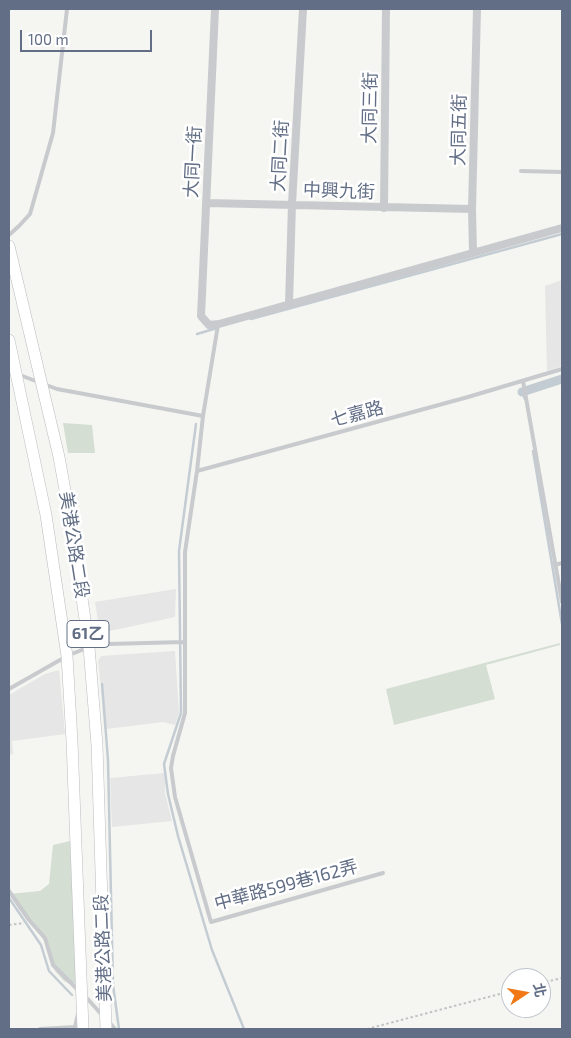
<!DOCTYPE html>
<meta charset="utf-8">
<style>
body{margin:0}
#map{position:relative;width:571px;height:1038px;overflow:hidden;background:#f5f6f1;font-family:"Exo 2","Noto Sans TC",sans-serif}
canvas{display:block}
.frame{position:absolute;inset:0;border:10px solid #626e85;pointer-events:none}
.north{position:absolute;left:501px;top:968px;width:50px;height:50px;box-sizing:border-box;background:#fff;border:1px solid #c0c5ce;border-radius:50%;rotate:78deg;font-size:14px;font-weight:700;line-height:20px;text-align:center;color:#626e85}
.north::after{content:'';display:block;margin:auto;width:18px;height:22px;background:#f27815;clip-path:polygon(50% 0,100% 100%,50% 72%,0 100%)}
.scale{position:absolute;left:20px;top:30px;width:132px;height:22px;box-sizing:border-box;border:2px solid #626e85;border-top:0;padding-left:6px;font-size:15px;line-height:18px;white-space:nowrap;color:#626e85;-webkit-text-stroke:4px #fff;paint-order:stroke}
</style>
<div id="map">
<canvas width="571" height="1038"></canvas>
<div class="frame"></div>
<div class="north">北</div>
<div class="scale">100 m</div>
</div>
<script>
const c = document.querySelector('canvas').getContext('2d');
c.lineJoin = 'round';
function paint(path, color) {
  c.fillStyle = color;
  c.fill(path, 'evenodd');
}
function poly(rows) {
  const path = new Path2D();
  for (const r of rows) {
    path.moveTo(r[0], r[1]);
    for (let i = 2; i < r.length; i += 2) path.lineTo(r[i], r[i + 1]);
  }
  return path;
}
function strokePath(path, color, width, dash) {
  c.strokeStyle = color;
  c.lineWidth = width;
  c.lineCap = dash ? 'butt' : 'round';
  c.setLineDash(dash || []);
  c.stroke(path);
}
function label(font, color, halo, rows, align = 'center') {
  c.font = font + ' "Exo 2","Noto Sans TC",sans-serif';
  c.lineWidth = 5;
  c.setLineDash([]);
  c.textBaseline = 'middle';
  c.strokeStyle = halo;
  c.fillStyle = color;
  for (const [text, x, y, turn = 0] of rows) {
    c.save();
    c.translate(x, y);
    c.rotate((+turn || 0) * Math.PI / 180);
    c.textAlign = isNaN(turn) ? turn : align;
    if (halo) c.strokeText(text, 0, 0);
    c.fillText(text, 0, 0);
    c.restore();
  }
}
paint(poly([
 [562,280,562,366,547,371,545,286],
 [176,589,175,617,100,633,95,602],
 [175,651,179,713,175,725,163,722,106,729,98,661,101,656],
 [59,670,65,734,12,741,13,754,9,755,9,695,45,674],
 [165,773,165,793,172,821,112,827,110,778]
]), '#e5e6e5');
paint(poly([
 [63,423,92,425,95,453,68,453],
 [560,643,560,645,486,665,495,699,394,725,386,689],
 [70,841,76,982,72,985,64,981,55,971,46,943,9,894,40,891,49,884,53,845]
]), '#d4ded2');
strokePath(poly([
 [251,319,562,234],
 [197,334,217,328],
 [522,392,525,399],
 [196,424,179,551,181,713,164,764,168,794,178,836,212,950,244,1029],
 [533,451,562,624],
 [102,684,108,760,113,985,119,1029],
 [9,898,41,945,49,971,72,995]
]), '#c4ccd3', 2.5);
strokePath(poly([
 [522,392,562,379]
]), '#c4ccd3', 9);
const primary = poly([
 [9,246,59,457,72,529,89,647,97,745,106,1029],
 [9,340,46,515,67,656,72,741,83,1029]
]);
strokePath(primary, '#babcc1', 12);
strokePath(poly([
 [9,925,24,923],
 [541,983,562,978],
 [367,1029,511,991]
]), '#c0c2c4', 2, [2.5, 2.5]);
strokePath(poly([
 [521,171,562,172],
 [9,235,19,226,30,214,53,133,67,9],
 [218,325,203,416,197,471,185,552,185,713,173,756,171,768,175,797,211,922,383,873],
 [9,374,17,374,57,389,203,416],
 [523,381,562,602],
 [197,471,468,397,562,369],
 [555,565,562,563],
 [9,689,67,656,89,647,108,644,184,642],
 [9,891,29,920,45,938,53,965,78,990],
 [85,996,102,1015],
 [109,1022,115,1029],
 [40,1029,75,1027,78,1014]
]), '#c8cace', 4);
strokePath(poly([
 [215,9,201,316,209,325,219,324,562,228],
 [206,203,472,209],
 [384,208,386,9],
 [473,252,472,209,477,9],
 [289,304,292,204,303,9]
]), '#c8cace', 8);
strokePath(primary, '#fff', 11);
for (const [x, y, w] of [
 [88,634,42]
]) {
  const box = new Path2D();
  box.roundRect(x - w / 2, y - 13.5, w, 27, 4);
  c.fillStyle = '#fff';
  c.fill(box);
  strokePath(box, '#626e85', 1);
}
label('bold 16px', '#626e85', null, [
 ["61乙",88,634]
]);
label('18px', '#626e85', '#fff', [
 ["大同三街",370,108,-89],
 ["大同五街",459,130,-89],
 ["大同二街",280,156,-87],
 ["大同一街",193,162,-87],
 ["中興九街",339,191,2],
 ["七嘉路",357,414,-15],
 ["美港公路二段",74,545,81],
 ["中華路599巷162弄",286,885,-15],
 ["美港公路二段",103,948,-92]
]);
</script>
